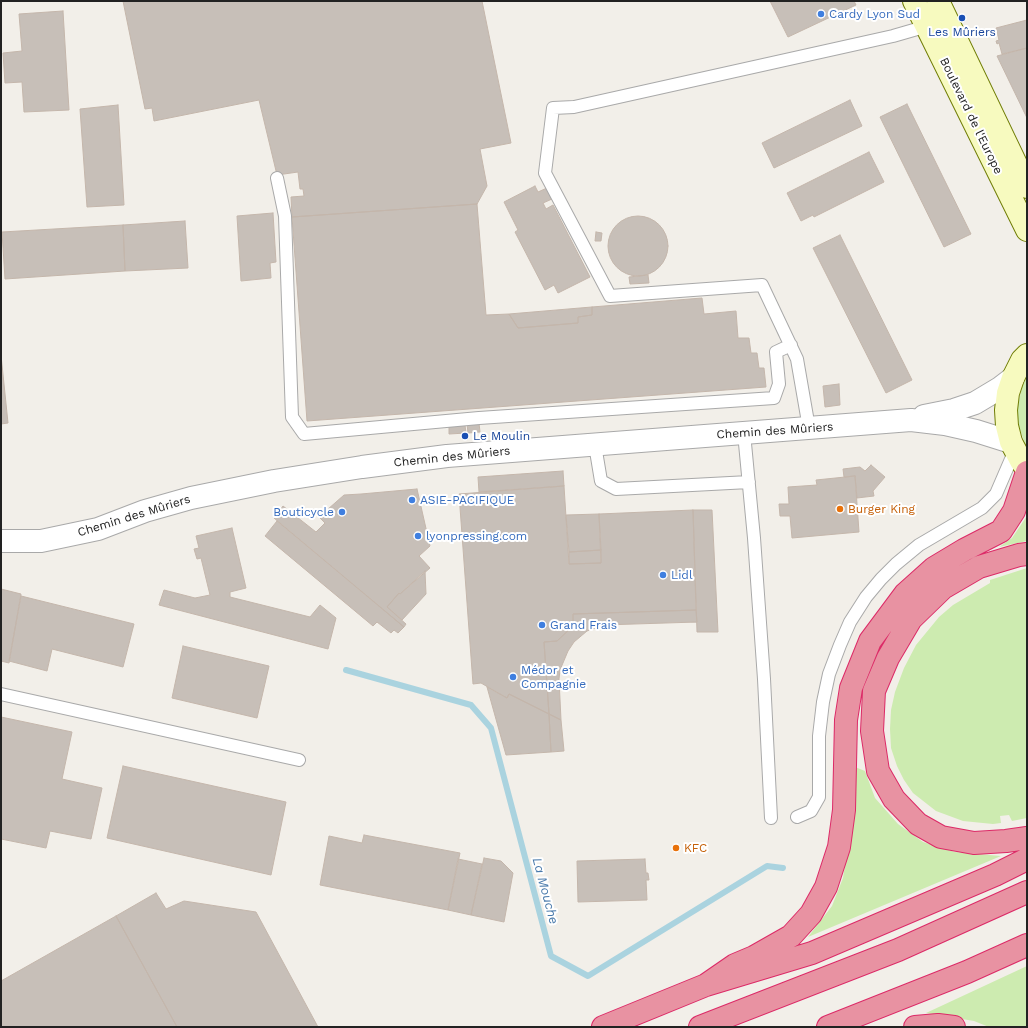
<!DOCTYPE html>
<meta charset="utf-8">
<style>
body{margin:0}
#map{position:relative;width:1028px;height:1028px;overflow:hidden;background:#f2efe9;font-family:"Work Sans",sans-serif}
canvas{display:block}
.frame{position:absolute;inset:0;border:2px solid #222;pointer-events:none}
</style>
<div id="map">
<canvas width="1028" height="1028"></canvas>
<div class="frame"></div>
</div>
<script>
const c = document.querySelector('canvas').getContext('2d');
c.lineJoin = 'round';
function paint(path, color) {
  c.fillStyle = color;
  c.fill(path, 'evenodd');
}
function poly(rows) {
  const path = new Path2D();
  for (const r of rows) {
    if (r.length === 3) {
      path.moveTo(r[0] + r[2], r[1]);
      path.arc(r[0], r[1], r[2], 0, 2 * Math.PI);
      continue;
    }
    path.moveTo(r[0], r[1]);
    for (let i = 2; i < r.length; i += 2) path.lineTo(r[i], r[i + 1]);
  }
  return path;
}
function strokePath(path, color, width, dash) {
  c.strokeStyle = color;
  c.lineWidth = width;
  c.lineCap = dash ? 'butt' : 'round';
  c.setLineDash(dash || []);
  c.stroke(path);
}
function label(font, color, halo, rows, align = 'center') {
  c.font = font + ' "Work Sans",sans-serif';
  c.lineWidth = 4;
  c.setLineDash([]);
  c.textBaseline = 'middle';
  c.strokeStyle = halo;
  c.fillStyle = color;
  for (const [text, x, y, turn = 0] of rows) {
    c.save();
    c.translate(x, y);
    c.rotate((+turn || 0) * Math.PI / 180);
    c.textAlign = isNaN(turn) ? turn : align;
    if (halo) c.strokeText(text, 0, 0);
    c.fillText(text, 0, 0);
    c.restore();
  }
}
paint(poly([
 [1027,375,1027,449,1019,427,1017,409,1022,387],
 [1027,516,1027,541,999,547,1012,538],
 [1027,568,1027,818,1012,821,1009,815,1000,816,1001,823,993,824,963,821,936,811,913,793,904,780,897,766,891,748,890,729,891,710,895,692,904,668,916,645,939,617,953,605,990,583,990,580],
 [855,767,865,771,875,798,898,824,923,842,955,852,1001,856,808,937,832,906,843,878,850,833],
 [1027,966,1027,1027,989,1027,974,1021,926,1013]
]), '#cdebb0');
strokePath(poly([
 [346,670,471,705,491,728,551,956,588,976,767,866,783,868]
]), '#aad3df', 6);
const building = poly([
 [123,1,482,1,511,143,480,149,487,186,477,204,292,217,291,197,304,196,303,189,300,189,298,172,277,175,259,100,154,121,152,108,145,109,123,1],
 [770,1,854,1,856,5,788,37,770,1],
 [63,11,69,110,24,112,22,82,5,83,3,53,22,51,19,14,63,11],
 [1027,20,1027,48,1002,54,999,43,997,44,996,41,999,40,996,28,1027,20],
 [1027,48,1027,118,997,56,1027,48],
 [850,100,862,126,774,168,762,143,850,100],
 [907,104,971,234,944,247,880,117,907,104],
 [118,105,124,205,87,207,80,109,118,105],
 [869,152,884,182,814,217,813,215,801,221,787,193,869,152],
 [535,186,538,192,547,188,552,199,543,203,546,209,553,205,590,277,558,293,554,285,545,290,515,232,518,230,504,202,535,186],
 [477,204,486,315,509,314,518,328,578,323,578,317,592,315,592,307,702,298,704,314,736,311,738,338,749,338,751,353,757,353,759,368,764,368,766,387,307,421,292,217,477,204],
 [273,213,276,262,270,263,271,278,241,281,237,216,273,213],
 [638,246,30],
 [185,221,188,268,125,271,123,225,185,221],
 [123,225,125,271,5,279,2,232,123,225],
 [596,232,602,233,601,241,595,241,596,232],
 [840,235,912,380,886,393,813,248,840,235],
 [648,275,649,283,630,284,629,277,648,275],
 [592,307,592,315,578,317,578,323,518,328,509,314,592,307],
 [1,355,8,423,1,424,1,355],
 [839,384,840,405,825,407,823,386,839,384],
 [479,423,480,432,468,433,467,424,479,423],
 [465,425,466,433,449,434,449,426,465,425],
 [871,465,885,477,873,491,874,496,857,498,855,476,844,477,843,469,860,467,865,471,871,465],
 [563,471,564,486,479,492,478,477,563,471],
 [855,476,859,532,792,538,790,516,780,516,779,504,789,504,788,487,817,485,816,480,855,476],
 [564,486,569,564,601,563,599,514,693,510,696,610,573,614,573,626,557,641,544,642,549,714,509,694,507,698,481,683,473,684,459,494,564,486],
 [417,489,430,546,419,556,430,568,400,594,399,593,387,607,406,624,404,627,274,518,283,506,316,532,325,523,319,517,344,495,361,494,417,489],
 [693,510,712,510,718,632,697,632,693,510],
 [599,514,601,550,569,552,566,515,599,514],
 [277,521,404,627,398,633,394,630,391,633,377,622,373,626,265,536,277,521],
 [232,528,246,588,230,592,230,597,310,617,320,605,336,618,328,649,159,605,164,590,195,598,210,595,201,558,197,559,194,549,199,548,196,536,232,528],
 [601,550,601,563,569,564,569,552,601,550],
 [425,571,426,594,402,620,387,607,399,593,400,594,425,571],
 [1,589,21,594,9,663,1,661,1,589],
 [21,596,134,624,123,667,52,649,47,671,9,661,21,596],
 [696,610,697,622,603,625,587,631,574,642,568,651,560,670,559,679,561,720,549,714,544,642,557,641,573,626,573,614,696,610],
 [183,646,269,666,257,718,172,698,183,646],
 [487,687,507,698,509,694,549,714,551,752,506,755,487,687],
 [549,714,561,720,564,751,551,752,549,714],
 [1,717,72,732,62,779,102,788,91,839,50,831,46,848,1,839,1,717],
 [123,766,286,802,271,875,107,838,123,766],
 [364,835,460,853,448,910,320,885,329,836,362,843,364,835],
 [484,858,501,861,513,873,504,922,471,915,484,858],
 [458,859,482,864,471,915,448,910,458,859],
 [645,859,646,873,648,873,649,880,646,880,647,900,578,902,577,861,645,859],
 [156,893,166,909,184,901,256,912,318,1027,177,1027,116,916,156,893],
 [116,916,177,1027,1,1027,1,981,116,916]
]);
paint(building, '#c7bfb8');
strokePath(building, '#c4b6ab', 1);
const service = poly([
 [277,178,285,216,292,417,304,434,479,418,774,398,779,384,776,352,791,345],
 [809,428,797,359,762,285,610,296,545,173,553,108,574,107,893,36,931,25],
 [744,433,754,538,764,679,771,818],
 [595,445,601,481,616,489,749,482],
 [1,694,299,760],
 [797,817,811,811,819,797,819,736,823,702,829,674,840,645,850,622,866,597,881,579,896,564,919,545,982,508,996,494,1015,450]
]);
const tertiary = poly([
 [924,416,954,410,975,403,1000,388,1013,378],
 [1,541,41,541,98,529,145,511,191,498,274,481,362,467,447,456,911,420,945,424,976,431,1011,442]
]);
const secondary = poly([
 [914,1,1027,230],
 [938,1,1027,187],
 [1027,355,1022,360,1013,378,1008,393,1006,410,1007,426,1011,442,1021,461,1027,469]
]);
const motorway = poly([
 [1027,554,1019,555,979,567,943,588,911,619,888,658,874,691,872,731,878,771,894,799,918,824,941,837,974,843,1006,841,1027,838],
 [706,985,735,965,754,957,791,936,811,914,826,887,839,847,844,810,846,720,851,688,870,641,905,594,934,568,964,550,1001,531,1014,511,1027,472],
 [603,1027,706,985,812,953,995,875,1027,859],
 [700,1027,898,950,1027,892],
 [828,1027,967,972,1027,945],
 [915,1027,938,1025,954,1027]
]);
strokePath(service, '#a9a9a9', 14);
strokePath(tertiary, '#a9a9a9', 24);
strokePath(secondary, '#707d05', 24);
strokePath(motorway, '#dc2a67', 24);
strokePath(service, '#fff', 12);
strokePath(tertiary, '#fff', 22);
strokePath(secondary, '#f7fabf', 22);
strokePath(motorway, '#e892a2', 22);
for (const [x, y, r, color] of [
 [821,14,4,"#3f7fe0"],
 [962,18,4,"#1a4fb4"],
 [465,436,4,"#1a4fb4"],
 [412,500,4,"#3f7fe0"],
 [840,509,4,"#e8710a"],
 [342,512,4,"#3f7fe0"],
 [418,536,4,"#3f7fe0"],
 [663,575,4,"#3f7fe0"],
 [542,625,4,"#3f7fe0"],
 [513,677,4,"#3f7fe0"],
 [676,848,4,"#e8710a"]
]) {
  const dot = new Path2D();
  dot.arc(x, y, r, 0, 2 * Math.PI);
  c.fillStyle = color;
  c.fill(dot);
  strokePath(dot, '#fff', 1.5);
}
label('12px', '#366cbe', '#fff', [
 ["Cardy Lyon Sud",829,14],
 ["ASIE-PACIFIQUE",420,500],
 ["Bouticycle",334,512,"right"],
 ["lyonpressing.com",426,536],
 ["Lidl",671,575],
 ["Grand Frais",550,625],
 ["Médor et",521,670],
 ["Compagnie",521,684]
], 'left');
label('12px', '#164399', '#fff', [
 ["Les Mûriers",962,32],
 ["Le Moulin",473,436,"left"]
]);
label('12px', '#222', '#fff', [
 ["Boulevard de l'Europe",971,116,64],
 ["Chemin des Mûriers",775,431,-4],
 ["Chemin des Mûriers",452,457,-6],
 ["Chemin des Mûriers",134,516,-17]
]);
label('12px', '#c56008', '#fff', [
 ["Burger King",848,509],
 ["KFC",684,848]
], 'left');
label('italic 13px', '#4a7aab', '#fff', [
 ["La Mouche",545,891,75]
]);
</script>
